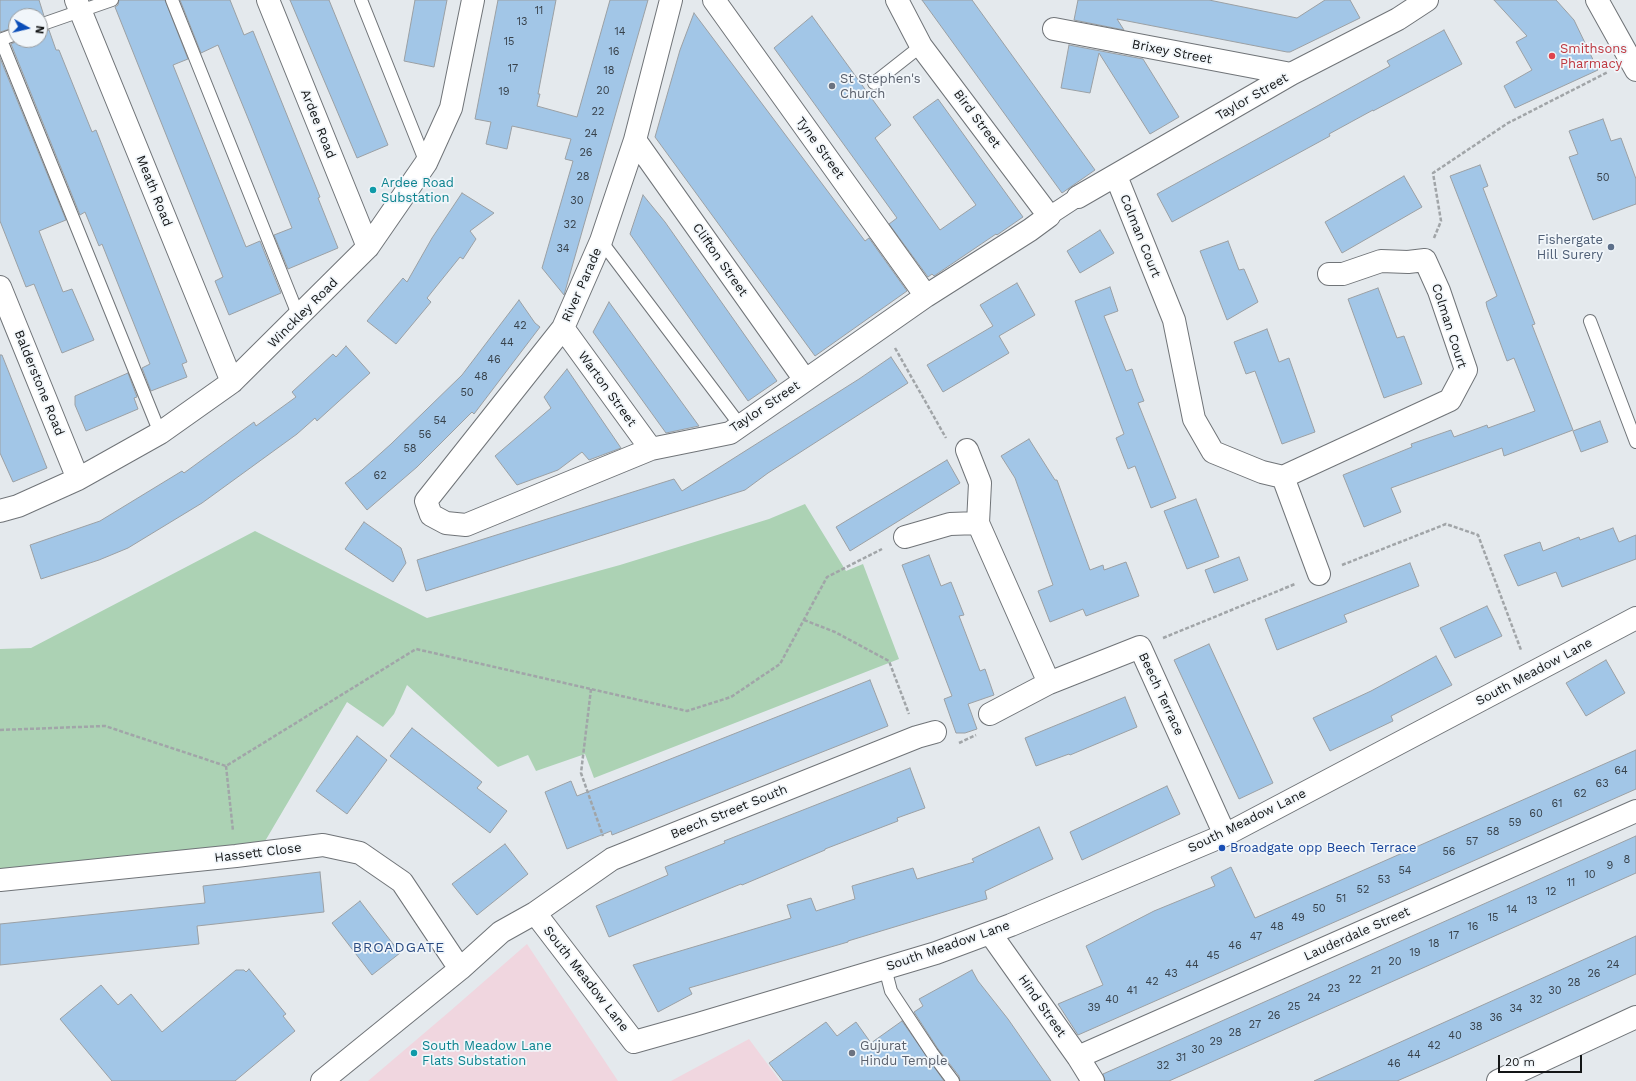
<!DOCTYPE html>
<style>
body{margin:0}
#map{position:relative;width:1636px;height:1081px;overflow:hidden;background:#e4e9ed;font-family:"Work Sans",sans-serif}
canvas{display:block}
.north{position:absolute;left:8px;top:8px;width:40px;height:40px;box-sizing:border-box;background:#f1f6fa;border:1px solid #989c9f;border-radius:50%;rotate:98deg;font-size:11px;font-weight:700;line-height:16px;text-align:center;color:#131516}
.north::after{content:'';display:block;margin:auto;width:14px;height:18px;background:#0a4db8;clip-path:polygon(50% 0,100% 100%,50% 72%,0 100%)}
.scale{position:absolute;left:1498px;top:1055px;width:84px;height:18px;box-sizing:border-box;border:2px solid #131516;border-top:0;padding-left:5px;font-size:12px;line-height:14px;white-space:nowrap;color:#131516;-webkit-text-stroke:3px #f1f6fa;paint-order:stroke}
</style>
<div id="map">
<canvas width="1636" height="1081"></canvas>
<div class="north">N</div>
<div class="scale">20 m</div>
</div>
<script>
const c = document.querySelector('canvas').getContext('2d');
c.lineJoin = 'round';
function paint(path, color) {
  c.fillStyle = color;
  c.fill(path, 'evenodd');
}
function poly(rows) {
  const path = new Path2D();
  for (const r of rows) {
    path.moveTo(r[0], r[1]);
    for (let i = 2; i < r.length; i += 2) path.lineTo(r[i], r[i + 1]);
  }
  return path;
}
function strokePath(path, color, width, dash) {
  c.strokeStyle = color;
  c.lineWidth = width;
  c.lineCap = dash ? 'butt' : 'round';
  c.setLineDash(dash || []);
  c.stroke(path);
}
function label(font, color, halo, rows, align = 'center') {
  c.font = font + ' "Work Sans",sans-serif';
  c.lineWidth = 3.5;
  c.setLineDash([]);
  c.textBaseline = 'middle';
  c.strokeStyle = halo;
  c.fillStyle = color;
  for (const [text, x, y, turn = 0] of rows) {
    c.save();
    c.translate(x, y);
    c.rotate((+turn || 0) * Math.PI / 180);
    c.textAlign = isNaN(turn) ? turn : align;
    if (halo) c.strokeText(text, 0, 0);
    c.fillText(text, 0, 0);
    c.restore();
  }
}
paint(poly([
 [527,944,618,1081,368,1081,449,1012],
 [749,1039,780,1081,671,1081]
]), '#f0d6df');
paint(poly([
 [805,504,846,571,863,564,899,659,594,778,585,754,536,771,528,755,498,767,407,685,394,714,383,727,347,702,261,848,0,875,0,649,31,648,255,531,427,618,620,565,769,519]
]), '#acd2b4');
const building = poly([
 [0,0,39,0,44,16,40,17,16,16,16,27,0,32,0,0],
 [119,0,165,0,188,59,173,65,246,247,260,241,281,293,229,315,215,281,223,277,115,7,118,5,119,0],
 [180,0,230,0,244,35,253,31,320,197,318,198,338,248,288,269,274,235,292,228,252,128,218,45,201,53,180,0],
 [290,0,329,0,388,145,357,158,290,0],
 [415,0,447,0,434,67,404,61,415,0],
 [498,0,556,0,538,94,540,94,537,106,577,117,610,0,648,0,564,295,542,268,573,161,565,159,571,139,512,126,507,149,486,144,491,122,475,119,498,0],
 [922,0,972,0,1095,170,1062,193,922,0],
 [1078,0,1209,0,1297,18,1325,0,1350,0,1360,18,1290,52,1287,52,1117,19,1124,30,1074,20,1078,0],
 [1494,0,1556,0,1574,20,1598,70,1515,108,1504,86,1532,70,1516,42,1527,36,1494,0],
 [694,13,865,241,869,238,907,291,815,356,655,137,680,50,694,13],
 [812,16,891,125,875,138,940,230,976,205,913,117,938,99,1023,217,997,235,996,234,934,276,932,274,928,277,889,224,897,218,774,48,812,16],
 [49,30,56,50,59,50,92,132,96,130,187,362,182,364,187,377,151,391,142,368,150,364,102,244,99,246,85,212,80,215,11,44,20,40,40,40,40,32,49,30],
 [1444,30,1462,64,1373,111,1373,110,1329,134,1330,136,1172,222,1157,194,1390,66,1387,61,1444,30],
 [1069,45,1143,59,1179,117,1150,134,1099,53,1090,93,1061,88,1069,45],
 [0,58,66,220,39,231,63,292,72,289,94,340,62,353,34,284,26,287,0,221,0,58],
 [1603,119,1611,141,1621,138,1636,179,1636,204,1593,220,1569,157,1578,154,1569,131,1603,119],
 [1480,165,1488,186,1483,188,1535,324,1532,325,1573,430,1504,456,1502,448,1391,488,1401,512,1364,527,1343,475,1412,447,1411,444,1451,430,1454,437,1487,425,1488,428,1535,411,1514,358,1507,361,1487,307,1486,302,1497,296,1450,176,1480,165],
 [1404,176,1422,207,1342,253,1325,222,1404,176],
 [462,193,494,213,470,231,476,239,463,259,460,257,427,298,431,302,396,344,367,321,403,278,407,282,432,238,462,193],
 [643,195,665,222,777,381,748,401,630,234,643,195],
 [1100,230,1114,253,1080,273,1067,251,1100,230],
 [1228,241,1239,270,1244,269,1258,302,1227,320,1200,251,1228,241],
 [1017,283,1035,315,999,336,1009,353,943,392,927,365,993,326,980,305,1017,283],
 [1110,287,1118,311,1104,316,1126,371,1132,369,1138,386,1144,401,1138,403,1176,498,1151,508,1135,466,1128,469,1116,438,1124,434,1075,301,1110,287],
 [1378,288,1397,338,1404,336,1422,384,1384,398,1348,299,1378,288],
 [519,300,535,323,540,327,474,414,472,412,417,467,367,510,345,483,362,470,391,444,462,375,519,300],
 [609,302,683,404,699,426,666,433,593,332,609,302],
 [1267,329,1279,362,1289,358,1315,432,1282,444,1255,371,1246,374,1234,342,1267,329],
 [346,346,370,373,317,421,315,418,297,434,202,503,128,548,99,560,41,579,30,545,100,521,182,471,184,473,254,422,256,426,296,397,292,392,333,354,336,357,346,346],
 [0,355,2,355,47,468,13,482,0,453,0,355],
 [891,357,908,383,768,473,745,490,426,591,417,560,674,479,682,491,859,379,891,357],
 [567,369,621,448,589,460,582,452,558,470,517,485,495,456,551,408,544,397,567,369],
 [128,373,137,397,134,398,138,409,86,431,75,405,75,396,128,373],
 [1600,421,1608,442,1581,452,1573,431,1600,421],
 [1029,439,1055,480,1057,480,1090,570,1103,565,1104,570,1126,562,1139,596,1086,616,1083,609,1050,622,1038,591,1053,585,1015,478,1001,456,1029,439],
 [947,460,960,483,850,551,836,527,947,460],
 [1196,499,1219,557,1187,569,1164,511,1196,499],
 [364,522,401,548,406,563,393,582,345,549,364,522],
 [1613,528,1619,542,1636,535,1636,559,1562,587,1556,572,1518,586,1504,555,1540,542,1543,551,1579,537,1580,540,1613,528],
 [929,555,941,586,951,582,964,615,959,616,969,642,980,671,985,669,994,695,968,704,977,729,965,733,956,733,944,699,952,696,902,565,929,555],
 [1239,557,1248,580,1214,593,1205,570,1239,557],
 [1410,563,1419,586,1344,615,1347,622,1277,650,1265,619,1410,563],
 [1487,606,1502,636,1455,658,1440,628,1487,606],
 [1209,644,1273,783,1239,799,1174,660,1209,644],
 [1436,656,1452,685,1391,716,1393,721,1330,751,1313,718,1371,691,1436,656],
 [1606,660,1625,693,1586,716,1566,683,1606,660],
 [870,680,888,726,612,835,611,831,567,849,545,792,571,781,577,796,870,680],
 [1125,697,1137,727,1070,755,1069,754,1036,766,1025,738,1125,697],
 [412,728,482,782,477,788,507,811,490,833,390,756,412,728],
 [357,736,387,760,347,814,316,791,357,736],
 [1636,750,1636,789,1480,858,1078,1035,1058,1004,1103,985,1086,946,1154,911,1215,886,1211,877,1231,867,1255,918,1636,750],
 [910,768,925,808,897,818,898,821,825,849,825,850,742,885,741,884,609,937,596,906,668,875,665,867,725,843,724,841,910,768],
 [1167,786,1180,814,1082,860,1070,832,1167,786],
 [1039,827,1053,859,985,891,987,899,848,941,848,942,689,988,692,994,658,1012,633,965,791,918,787,905,811,898,816,911,855,899,852,886,913,868,917,879,974,862,972,859,1039,827],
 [1636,836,1636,873,1169,1081,1105,1081,1103,1074,1636,836],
 [505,844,528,874,477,915,452,884,505,844],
 [320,872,324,912,197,926,199,944,0,965,0,924,205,903,203,886,320,872],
 [360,901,400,953,372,975,332,923,360,901],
 [1636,936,1636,974,1450,1058,1397,1081,1314,1081,1636,936],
 [249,969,286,1014,283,1016,295,1031,235,1081,112,1081,60,1019,101,985,118,1005,131,994,162,1032,236,970,244,970,246,972,249,969],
 [972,970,978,981,1008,1019,1051,1081,960,1081,959,1076,938,1049,914,1012,923,1006,919,999,972,970],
 [902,1021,944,1081,783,1081,769,1063,826,1022,837,1036,856,1022,871,1043,902,1021]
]);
paint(building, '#a2c6e7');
strokePath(building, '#9ba0a4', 1);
const service = poly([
 [172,0,299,317],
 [361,0,426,163],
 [40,25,112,0],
 [0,40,16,34],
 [1,40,160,433],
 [874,83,921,46],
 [601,241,740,425],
 [1590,321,1636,442],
 [885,968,891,991,932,1053,953,1081]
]);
const pedestrian = poly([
 [1049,216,1078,197]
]);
const minor = poly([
 [76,0,232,382],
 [268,0,368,247],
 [671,0,635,140,601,241,563,328,426,501,431,515,446,523,466,525,651,449,730,433,926,296,1030,230,1049,216,921,46,897,0],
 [714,0,926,296],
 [1597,0,1636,70],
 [1054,29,1291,74],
 [635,140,805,380],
 [1116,176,1174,320,1194,419,1213,452,1262,472,1283,477,1450,400,1466,370,1439,291,1425,260,1408,262,1381,261,1343,274,1329,274],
 [1078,197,1291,74,1398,19,1427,0],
 [0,287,78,479],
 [563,328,651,449],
 [967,450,980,483,978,523,1049,683,1140,647,1225,835],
 [1283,477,1319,574],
 [0,511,18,506,78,479,160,433,232,382,368,247,426,163,451,108,473,0],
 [905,537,950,524,978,523],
 [990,714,1049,683],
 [0,880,236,856,323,845,360,853,402,882,460,969],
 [535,913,612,859,917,737,935,732],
 [990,933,1078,1057,1093,1081],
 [1078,1057,1636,811],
 [322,1081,460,969,501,932,535,913,634,1042,698,1024,936,953,1011,925,1225,835,1636,618],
 [1498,1081,1636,1017]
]);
strokePath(service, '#707478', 14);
strokePath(pedestrian, '#707478', 20);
strokePath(minor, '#707478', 24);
strokePath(poly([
 [1434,238,1441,221,1433,173,1508,123,1608,72],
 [895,348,946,438],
 [1342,565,1446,524,1478,535,1521,650],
 [804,620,835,632,889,661,909,714],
 [1163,638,1295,584],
 [591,689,581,773,603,836],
 [0,730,105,726,226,766,416,649,687,711,731,697,780,664,827,577,882,549],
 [959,743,976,735],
 [226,766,233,831]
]), '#a1a5a8', 2.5, [4, 2]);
strokePath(service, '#fff', 12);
strokePath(pedestrian, '#fff', 18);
strokePath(minor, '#fff', 22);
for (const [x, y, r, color] of [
 [1552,56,4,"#e0444e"],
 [832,86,4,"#6b7280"],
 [373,190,4,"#0f9aa8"],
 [1611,247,4,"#5c6f8a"],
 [1222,848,4,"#1a4fb4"],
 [414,1053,4,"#0f9aa8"],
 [852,1053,4,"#6b7280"]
]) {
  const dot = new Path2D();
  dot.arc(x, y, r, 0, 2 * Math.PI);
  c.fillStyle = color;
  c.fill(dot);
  strokePath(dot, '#f1f6fa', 1.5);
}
label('11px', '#37414a', null, [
 ["11",539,11],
 ["13",522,22],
 ["14",620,32],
 ["15",509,42],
 ["16",614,52],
 ["17",513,69],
 ["18",609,71],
 ["20",603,91],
 ["19",504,92],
 ["22",598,112],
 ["24",591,134],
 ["26",586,153],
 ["28",583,177],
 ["50",1603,178],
 ["30",577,201],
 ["32",570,225],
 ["34",563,249],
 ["42",520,326],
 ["44",507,343],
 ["46",494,360],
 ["48",481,377],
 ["50",467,393],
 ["54",440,421],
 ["56",425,435],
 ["58",410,449],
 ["62",380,476],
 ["64",1621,771],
 ["63",1602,784],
 ["62",1580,794],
 ["61",1557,804],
 ["60",1536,814],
 ["59",1515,823],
 ["58",1493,832],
 ["57",1472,842],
 ["56",1449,852],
 ["8",1627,860],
 ["9",1610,866],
 ["54",1405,871],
 ["10",1590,875],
 ["53",1384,880],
 ["11",1571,883],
 ["52",1363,890],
 ["12",1551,892],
 ["51",1341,899],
 ["13",1532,901],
 ["50",1319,909],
 ["14",1512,910],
 ["49",1298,918],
 ["15",1493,918],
 ["48",1277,927],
 ["16",1473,927],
 ["17",1454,936],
 ["47",1256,937],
 ["18",1434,944],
 ["46",1235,946],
 ["19",1415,953],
 ["45",1213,956],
 ["20",1395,962],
 ["44",1192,965],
 ["24",1613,965],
 ["21",1376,971],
 ["43",1171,974],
 ["26",1594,974],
 ["22",1355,980],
 ["42",1152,982],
 ["28",1574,983],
 ["23",1334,989],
 ["41",1132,991],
 ["30",1555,991],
 ["24",1314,998],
 ["40",1112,1000],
 ["32",1536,1000],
 ["25",1294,1007],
 ["39",1094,1008],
 ["34",1516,1009],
 ["26",1274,1016],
 ["36",1496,1018],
 ["27",1255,1025],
 ["38",1476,1027],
 ["28",1235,1033],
 ["40",1455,1036],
 ["29",1216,1042],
 ["42",1434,1046],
 ["30",1198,1050],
 ["44",1414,1055],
 ["31",1181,1058],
 ["46",1394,1064],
 ["32",1163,1066]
]);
label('13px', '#be3a42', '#f1f6fa', [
 ["Smithsons",1560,49],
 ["Pharmacy",1560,64]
], 'left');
label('13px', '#131516', '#f1f6fa', [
 ["Brixey Street",1172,52,11],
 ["Taylor Street",1252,97,-30],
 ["Bird Street",977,119,53],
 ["Ardee Road",318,124,68],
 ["Tyne Street",820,148,54],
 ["Meath Road",154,191,68],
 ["Colman Court",1140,236,68],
 ["Clifton Street",720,260,55],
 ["River Parade",582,285,-66],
 ["Winckley Road",303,313,-45],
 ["Colman Court",1449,326,72],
 ["Balderstone Road",39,383,68],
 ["Warton Street",607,389,54],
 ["Taylor Street",765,407,-34],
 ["South Meadow Lane",1534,672,-28],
 ["Beech Terrace",1161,694,65],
 ["Beech Street South",729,812,-22],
 ["South Meadow Lane",1247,821,-26],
 ["Hassett Close",258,853,-7],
 ["Lauderdale Street",1357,934,-24],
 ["South Meadow Lane",948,946,-19],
 ["South Meadow Lane",586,979,52],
 ["Hind Street",1042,1006,55]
]);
label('13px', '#5b616d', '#f1f6fa', [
 ["St Stephen's",840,79],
 ["Church",840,94],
 ["Gujurat",860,1046],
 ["Hindu Temple",860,1061]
], 'left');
label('13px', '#0d838f', '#f1f6fa', [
 ["Ardee Road",381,183],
 ["Substation",381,198],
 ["South Meadow Lane",422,1046],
 ["Flats Substation",422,1061]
], 'left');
label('13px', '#4e5e75', '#f1f6fa', [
 ["Fishergate",1603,240],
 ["Hill Surery",1603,255]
], 'right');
label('13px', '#164399', '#f1f6fa', [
 ["Broadgate opp Beech Terrace",1230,848]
], 'left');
c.letterSpacing = '1px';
label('14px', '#2a4b82', '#f1f6fa', [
 ["BROADGATE",399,948]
]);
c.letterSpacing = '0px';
</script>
